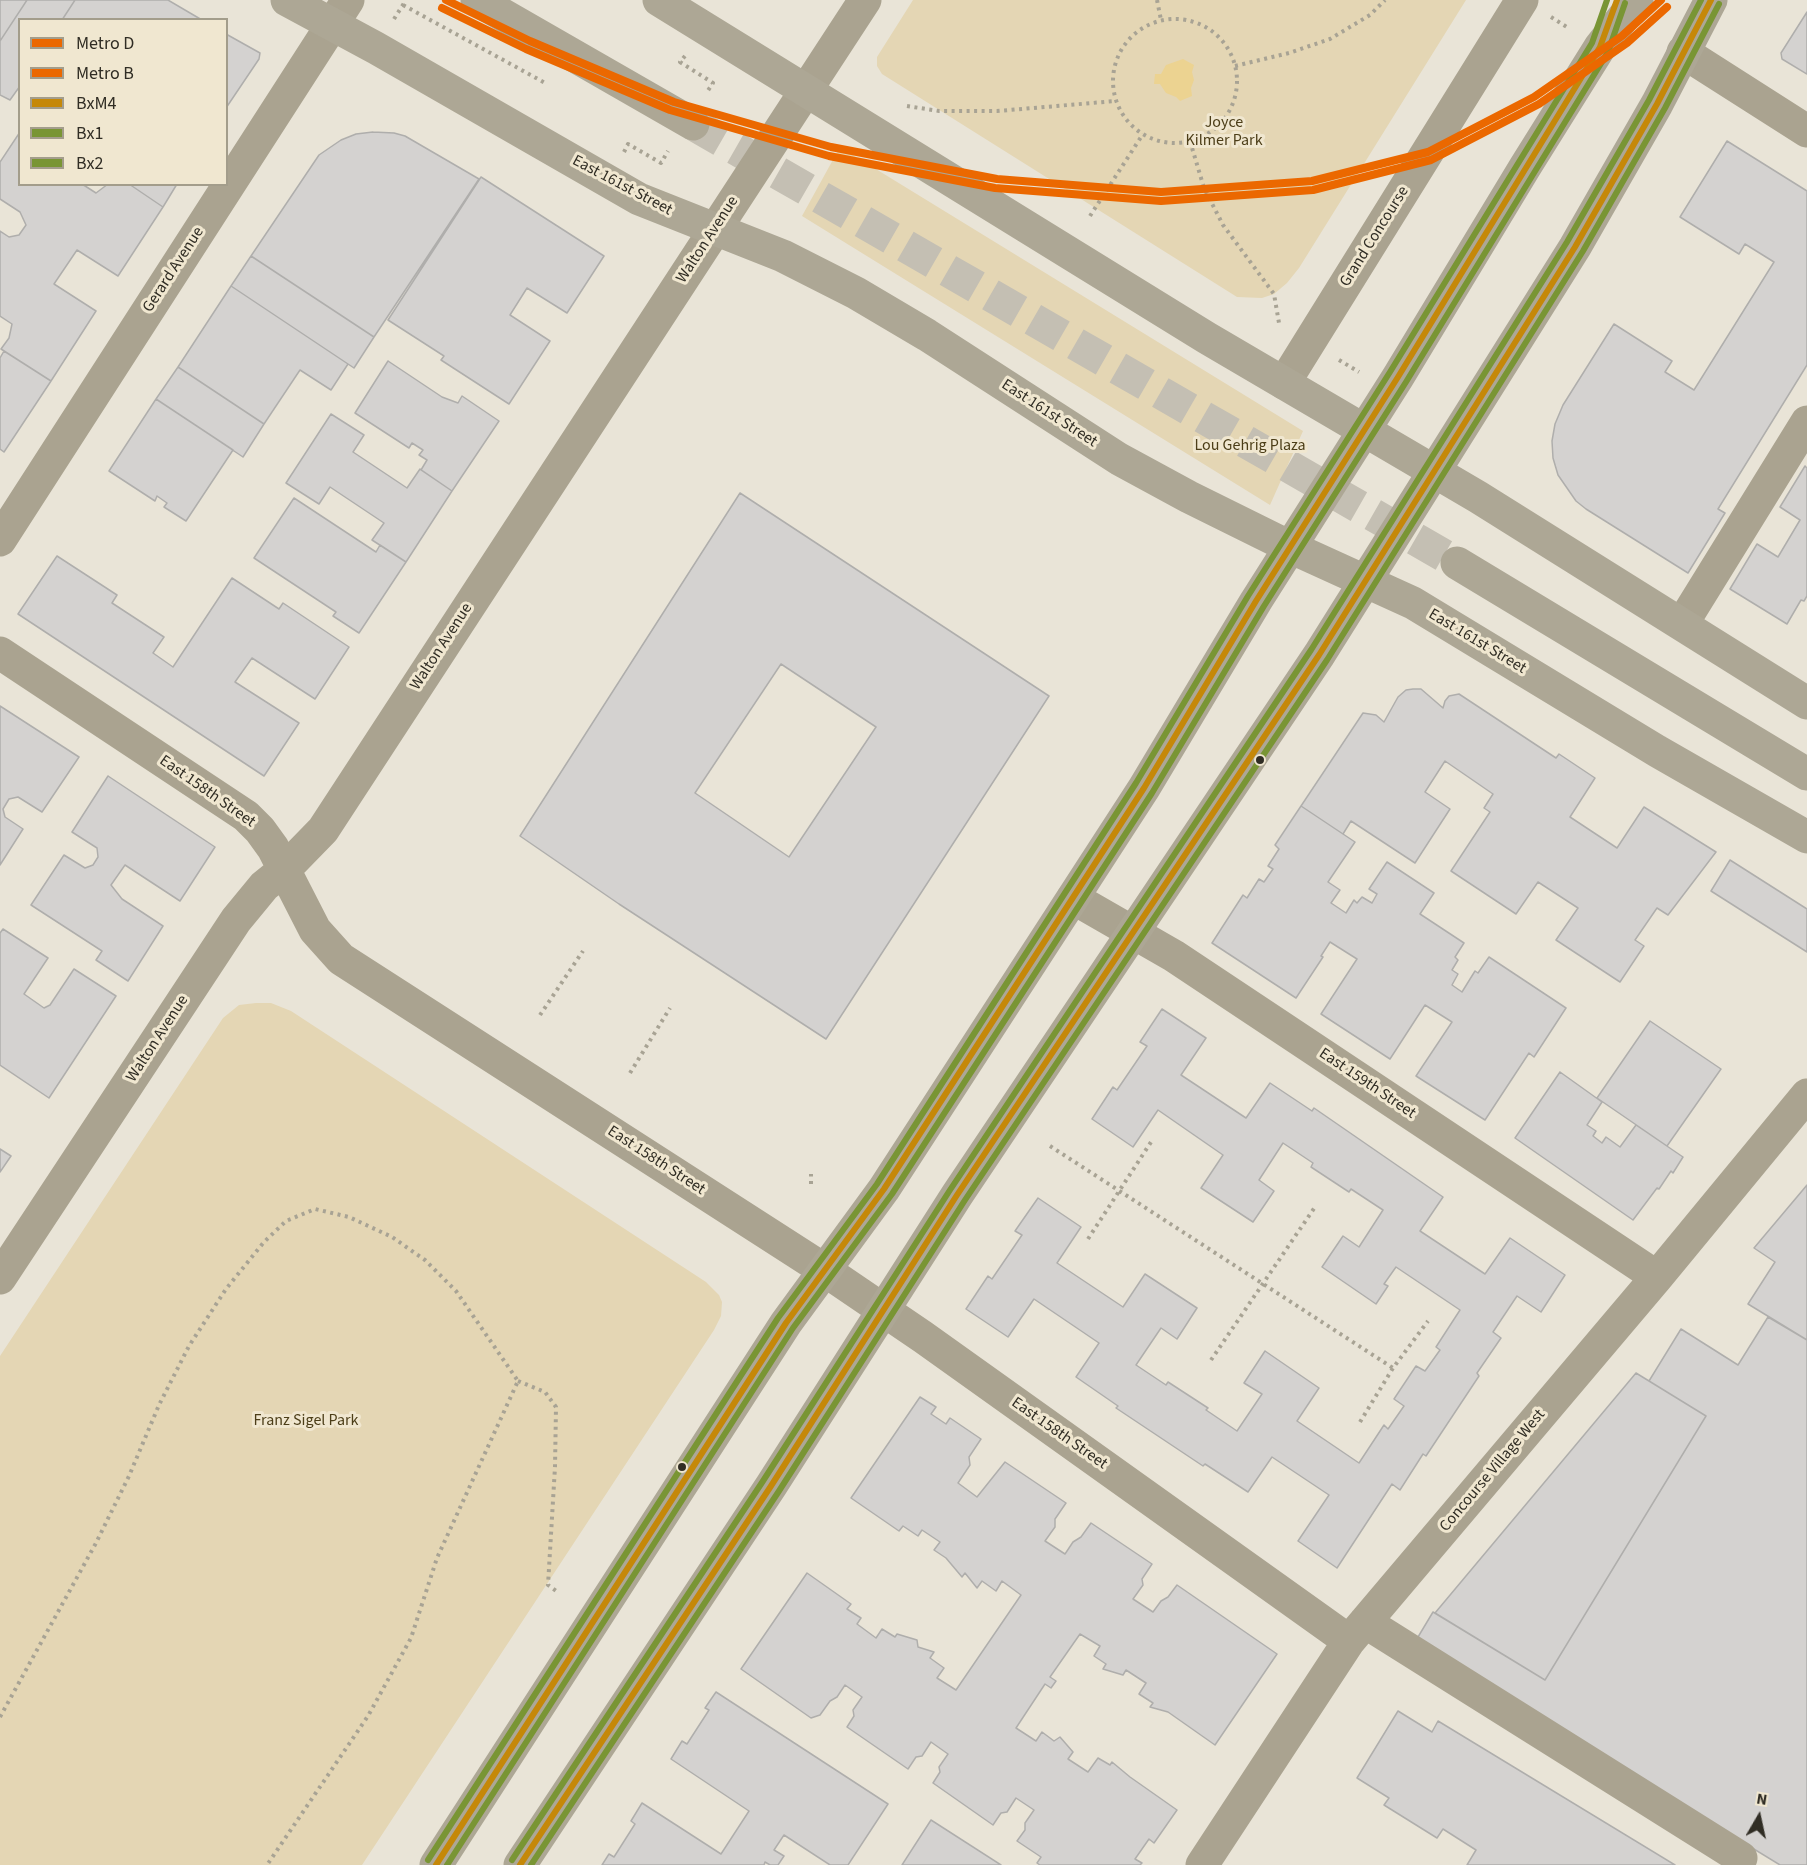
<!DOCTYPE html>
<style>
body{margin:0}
#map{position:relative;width:1807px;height:1865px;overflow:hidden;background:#e9e4d7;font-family:"Source Sans 3",sans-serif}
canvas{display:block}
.legend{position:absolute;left:18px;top:18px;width:210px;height:168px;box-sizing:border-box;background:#f0e7d0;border:2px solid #a39d8b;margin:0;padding:8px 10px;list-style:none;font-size:18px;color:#302d24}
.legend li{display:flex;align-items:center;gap:12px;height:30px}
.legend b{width:30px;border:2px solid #a39d8b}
.north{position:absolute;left:1729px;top:1787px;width:60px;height:60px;-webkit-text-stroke:4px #f0e7d0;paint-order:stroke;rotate:9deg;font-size:16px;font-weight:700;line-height:24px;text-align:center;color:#302d24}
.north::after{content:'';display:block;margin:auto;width:21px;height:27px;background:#302d24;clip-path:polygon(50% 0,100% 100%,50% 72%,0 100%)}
</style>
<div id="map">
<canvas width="1807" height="1865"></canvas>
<ul class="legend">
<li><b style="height:8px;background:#eb6800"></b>Metro D</li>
<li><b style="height:8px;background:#eb6800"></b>Metro B</li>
<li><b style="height:8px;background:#c58809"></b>BxM4</li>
<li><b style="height:8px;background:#799534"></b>Bx1</li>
<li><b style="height:8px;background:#799534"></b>Bx2</li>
</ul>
<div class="north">N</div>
</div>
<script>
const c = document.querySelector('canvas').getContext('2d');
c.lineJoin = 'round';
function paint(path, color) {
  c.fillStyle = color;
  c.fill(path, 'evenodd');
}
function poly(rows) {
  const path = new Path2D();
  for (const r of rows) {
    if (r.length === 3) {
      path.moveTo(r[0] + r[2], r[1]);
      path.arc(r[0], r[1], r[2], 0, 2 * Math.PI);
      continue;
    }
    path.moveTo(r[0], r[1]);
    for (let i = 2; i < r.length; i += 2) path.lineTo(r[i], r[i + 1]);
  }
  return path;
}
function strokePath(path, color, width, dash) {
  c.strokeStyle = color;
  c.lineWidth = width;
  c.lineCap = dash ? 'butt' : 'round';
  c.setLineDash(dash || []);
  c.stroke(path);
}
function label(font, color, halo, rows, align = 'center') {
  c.font = font + ' "Source Sans 3",sans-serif';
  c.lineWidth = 6;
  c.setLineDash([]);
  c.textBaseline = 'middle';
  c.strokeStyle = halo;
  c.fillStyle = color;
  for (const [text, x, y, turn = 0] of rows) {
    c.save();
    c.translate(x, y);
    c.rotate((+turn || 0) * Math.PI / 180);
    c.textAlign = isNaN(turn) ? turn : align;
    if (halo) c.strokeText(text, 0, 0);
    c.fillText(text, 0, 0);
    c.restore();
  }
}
paint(poly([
 [913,0,1466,0,1299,268,1287,283,1274,294,1262,298,1237,297,882,74,877,66,877,57],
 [840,147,1303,431,1270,505,802,216],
 [256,1003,271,1003,291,1011,706,1282,719,1295,722,1302,721,1316,714,1330,362,1865,0,1865,0,1356,223,1018,239,1005]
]), '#e4d6b4');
paint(poly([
 [1183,59,1194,65,1192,72,1194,80,1191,88,1192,96,1180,101,1176,97,1166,93,1160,84,1154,84,1155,74,1161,74,1166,65]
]), '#ecd391');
const building = poly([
 [0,0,27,0,0,41,0,0],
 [27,0,75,0,62,20,20,20,20,86,10,100,0,95,0,41,27,0],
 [75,0,168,0,202,20,62,20,75,0],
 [1807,12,1807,74,1782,59,1781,53,1807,12],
 [226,34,260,53,259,59,226,108,226,34],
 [20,132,20,184,82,184,96,193,108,184,129,184,163,207,118,276,77,250,54,284,96,311,51,381,1,349,9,338,12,324,0,316,0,231,9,237,19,235,26,225,20,212,0,199,0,162,20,132],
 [373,132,394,133,405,136,479,179,374,337,251,256,319,155,341,140,356,134,373,132],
 [1727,141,1807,191,1807,365,1718,509,1725,513,1688,573,1586,509,1576,501,1558,475,1553,458,1552,441,1555,424,1563,405,1614,324,1672,361,1665,372,1694,390,1774,262,1745,244,1739,254,1680,217,1727,141],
 [481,177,604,256,567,313,527,288,510,315,550,341,509,404,441,360,444,356,388,320,481,177],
 [129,184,177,184,163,207,129,184],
 [251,256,374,337,354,368,231,286,251,256],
 [231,286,348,364,331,390,300,370,264,424,178,367,231,286],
 [4,351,51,381,4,452,0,449,0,358,4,351],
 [388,361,442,397,458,403,462,396,499,421,452,491,421,470,427,460,419,455,423,450,412,443,409,448,355,413,388,361],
 [178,367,264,424,243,457,156,399,178,367],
 [156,399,233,450,186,521,164,507,167,503,157,496,155,501,109,471,156,399],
 [331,414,364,435,353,452,407,488,420,469,452,491,406,562,372,540,384,523,330,487,319,504,286,483,331,414],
 [1805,466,1807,468,1807,596,1804,601,1801,600,1787,624,1730,589,1757,544,1778,557,1800,520,1780,507,1805,466],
 [740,493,1049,696,826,1039,619,904,520,836,740,493],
 [781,664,876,727,789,857,695,793,781,664],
 [294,498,376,552,380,545,406,562,359,633,333,616,336,612,254,558,294,498],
 [57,556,117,595,112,603,164,637,153,653,173,667,232,578,279,609,283,603,349,647,315,699,252,658,235,682,299,723,264,776,18,614,57,556],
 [1413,689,1421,689,1443,708,1445,701,1449,696,1459,694,1556,758,1559,754,1595,778,1570,817,1617,848,1644,807,1716,852,1668,915,1657,908,1635,940,1644,946,1620,982,1556,940,1578,908,1538,882,1516,914,1451,871,1490,812,1484,808,1493,794,1445,761,1425,792,1450,809,1415,863,1351,821,1343,834,1301,806,1363,713,1376,715,1384,722,1398,697,1406,690,1413,689],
 [0,706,79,757,42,812,18,797,9,799,3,809,5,817,23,829,0,865,0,706],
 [108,776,215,847,180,901,125,865,111,885,122,899,163,926,128,981,96,960,102,951,31,905,64,855,85,868,93,865,98,857,97,848,72,832,108,776],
 [1301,806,1355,842,1328,882,1340,890,1331,903,1346,913,1354,900,1357,903,1362,897,1372,903,1377,894,1369,889,1387,862,1434,893,1420,914,1464,943,1455,957,1458,960,1452,970,1458,974,1452,985,1462,992,1475,971,1478,973,1489,957,1566,1008,1534,1057,1529,1053,1485,1120,1416,1076,1452,1022,1425,1005,1390,1059,1321,1014,1357,959,1330,942,1321,956,1323,957,1296,998,1212,943,1243,895,1247,898,1259,879,1264,882,1273,869,1268,866,1279,849,1275,845,1301,806],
 [1730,860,1807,909,1807,952,1711,891,1730,860],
 [3,929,48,958,24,994,44,1008,50,1005,74,969,116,996,49,1098,0,1065,0,933,3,929],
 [1162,1009,1206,1038,1181,1075,1246,1118,1270,1083,1312,1111,1314,1108,1443,1197,1420,1231,1485,1274,1510,1238,1565,1275,1541,1312,1517,1296,1493,1332,1501,1338,1477,1373,1479,1376,1426,1456,1423,1454,1400,1490,1392,1484,1337,1568,1298,1541,1329,1495,1272,1457,1248,1492,1205,1464,1203,1466,1116,1408,1118,1406,1076,1377,1099,1343,1034,1299,1008,1337,966,1309,988,1276,992,1279,1022,1235,1015,1231,1038,1198,1081,1227,1057,1263,1123,1307,1145,1274,1197,1308,1177,1339,1161,1328,1136,1365,1166,1385,1168,1382,1208,1408,1206,1410,1237,1431,1262,1394,1244,1383,1265,1351,1319,1388,1297,1421,1359,1463,1384,1425,1388,1429,1404,1406,1394,1399,1416,1366,1425,1371,1440,1350,1436,1347,1460,1310,1396,1267,1384,1284,1388,1286,1376,1304,1322,1267,1343,1236,1359,1247,1383,1210,1351,1189,1349,1192,1311,1167,1313,1163,1283,1143,1259,1180,1274,1191,1253,1222,1201,1188,1223,1155,1158,1110,1133,1147,1092,1119,1113,1087,1117,1090,1147,1046,1140,1042,1162,1009],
 [1650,1021,1721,1069,1667,1146,1597,1098,1650,1021],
 [1560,1072,1602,1102,1587,1125,1596,1131,1593,1136,1602,1143,1606,1137,1620,1147,1636,1125,1683,1157,1673,1173,1671,1171,1659,1189,1657,1188,1633,1220,1515,1138,1560,1072],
 [0,1149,11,1156,0,1172,0,1149],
 [1807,1185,1807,1340,1748,1304,1775,1262,1754,1248,1807,1185],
 [1768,1317,1807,1340,1807,1865,1780,1865,1415,1642,1433,1612,1545,1680,1706,1416,1649,1381,1681,1329,1738,1365,1768,1317],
 [1636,1373,1706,1416,1545,1680,1435,1613,1636,1373],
 [920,1397,936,1407,931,1414,946,1424,950,1418,981,1439,969,1457,970,1465,958,1483,977,1497,1005,1462,1066,1503,1055,1519,1055,1527,1045,1541,1065,1554,1073,1542,1081,1537,1091,1523,1152,1564,1142,1579,1143,1585,1133,1599,1153,1612,1161,1601,1168,1597,1177,1585,1277,1654,1215,1745,1168,1712,1150,1707,1153,1703,1139,1694,1146,1683,1126,1670,1123,1675,1103,1669,1106,1664,1094,1656,1100,1646,1080,1634,1050,1677,1056,1681,1051,1688,1045,1684,1016,1728,1036,1741,1042,1732,1054,1741,1060,1737,1073,1752,1068,1759,1088,1772,1098,1758,1110,1765,1112,1762,1130,1777,1177,1810,1154,1843,1149,1839,1135,1859,1142,1863,1140,1865,1040,1865,1037,1863,1041,1857,1017,1841,1025,1830,1025,1823,1034,1810,1016,1798,1007,1812,1001,1813,993,1825,933,1783,940,1772,939,1767,948,1754,931,1742,922,1756,916,1757,908,1769,847,1727,854,1716,853,1710,862,1697,845,1685,837,1697,830,1701,820,1715,811,1718,741,1669,807,1573,851,1604,847,1609,861,1618,857,1624,876,1638,882,1629,895,1637,897,1634,917,1640,918,1647,934,1652,930,1658,944,1668,937,1678,956,1690,1021,1595,1002,1581,996,1591,982,1581,977,1588,965,1573,962,1577,946,1558,934,1550,940,1542,922,1530,918,1536,903,1526,899,1531,851,1498,920,1397],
 [716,1692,888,1804,848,1865,830,1865,784,1835,774,1850,784,1856,778,1865,770,1865,765,1862,764,1865,602,1865,609,1854,614,1857,635,1824,631,1821,642,1803,721,1854,749,1811,671,1759,682,1741,687,1744,709,1710,705,1708,716,1692],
 [1398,1711,1432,1732,1438,1721,1675,1865,1467,1865,1476,1850,1443,1829,1437,1838,1384,1805,1389,1798,1357,1778,1398,1711],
 [931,1820,1001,1865,902,1865,931,1820]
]);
paint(building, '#d4d2d0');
strokePath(building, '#afaeac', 1.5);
strokePath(poly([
 [693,124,1457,563]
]), '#c4bfb3', 33, [33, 16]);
strokePath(poly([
 [1157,0,1161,20],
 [403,5,547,84],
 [1551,17,1570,29],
 [394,19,406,0],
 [1175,81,62],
 [685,56,680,62,713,83,707,92],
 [1235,66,1289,53,1330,39,1370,15,1385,0],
 [907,106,939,111,997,111,1116,101],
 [1190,141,1204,188,1223,225,1274,294,1279,323],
 [624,152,628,144,661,163,668,151],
 [1090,216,1143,134],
 [1339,360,1359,372],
 [540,1015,583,951],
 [630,1073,670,1008],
 [1050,1146,1393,1368],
 [811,1184,811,1174],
 [1088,1239,1153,1139],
 [1211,1360,1315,1207],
 [518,1381,545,1392,556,1407,555,1467,548,1585,559,1593],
 [1360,1422,1393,1368,1428,1321],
 [0,1717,96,1543,129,1476,159,1405,189,1346,226,1289,264,1242,286,1221,315,1209,349,1217,392,1237,425,1260,456,1291,518,1381,437,1558,411,1638,368,1716,267,1865]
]), '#a8a394', 4, [3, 4.5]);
strokePath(poly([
 [1683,52,1807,131],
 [1284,383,1522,0],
 [0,540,348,0],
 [1682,624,1807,422],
 [0,653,246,816,260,830,273,848,315,930,341,959,823,1269,923,1337,1349,1641],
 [1073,898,1174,956,1657,1277],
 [0,1278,236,920,264,886,285,869,323,830,865,0],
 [1365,1622,1741,1858],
 [1202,1865,1349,1641,1657,1277,1807,1095]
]), '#aaa390', 33);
strokePath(poly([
 [287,0,376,48,639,199,783,256,856,293,927,335,1119,459,1189,497,1290,547,1413,603,1657,751,1807,837],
 [477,0,693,124],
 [659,0,1207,338,1478,497,1807,703],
 [1457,563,1807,774],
 [436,1865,786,1323,884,1189,1144,788,1256,601,1398,377,1525,167,1600,47,1637,0],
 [520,1865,771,1486,957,1195,1319,655,1575,247,1657,104,1711,0]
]), '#ada795', 33);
strokePath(poly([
 [436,1865,786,1323,884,1189,1144,788,1256,601,1398,377,1600,47,1617,0],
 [520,1865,771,1486,957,1195,1319,655,1575,247,1657,104,1711,0]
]), '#c58809', 6);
strokePath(poly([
 [447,1865,793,1328,892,1194,1152,793,1264,606,1406,382,1608,52,1625,3],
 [531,1865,779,1491,965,1200,1327,660,1583,251,1665,108,1719,4]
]), '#799534', 6);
strokePath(poly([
 [428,1860,778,1318,877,1184,1136,783,1248,596,1390,372,1592,43,1607,0],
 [512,1860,763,1481,950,1190,1311,650,1567,242,1649,100,1701,0]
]), '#799534', 6);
strokePath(poly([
 [446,0,530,41,674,102,831,147,997,179,1161,192,1312,181,1428,152,1534,97,1622,36,1661,0]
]), '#eb6800', 8);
strokePath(poly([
 [442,8,526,49,670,110,829,156,995,188,1161,201,1313,190,1431,160,1539,104,1627,43,1667,7]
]), '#eb6800', 8);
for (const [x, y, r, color] of [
 [1260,760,5,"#302d24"],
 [682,1467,5,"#302d24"]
]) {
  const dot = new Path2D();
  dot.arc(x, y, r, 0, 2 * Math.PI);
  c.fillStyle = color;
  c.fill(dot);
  strokePath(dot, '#f0e7d0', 2);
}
label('16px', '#4c3e18', '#f0e7d0', [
 ["Joyce",1224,123],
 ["Kilmer Park",1224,141],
 ["Lou Gehrig Plaza",1250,446],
 ["Franz Sigel Park",306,1421]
]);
label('16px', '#302d24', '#f0e7d0', [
 ["East 161st Street",622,186,28],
 ["Grand Concourse",1375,237,-58],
 ["Walton Avenue",708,240,-57],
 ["Gerard Avenue",174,270,-57],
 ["East 161st Street",1049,414,33],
 ["East 161st Street",1477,642,31],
 ["Walton Avenue",442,647,-57],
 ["East 158th Street",207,792,35],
 ["Walton Avenue",158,1039,-57],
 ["East 159th Street",1367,1084,34],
 ["East 158th Street",656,1161,33],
 ["East 158th Street",1059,1434,35],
 ["Concourse Village West",1493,1471,-50]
]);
</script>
